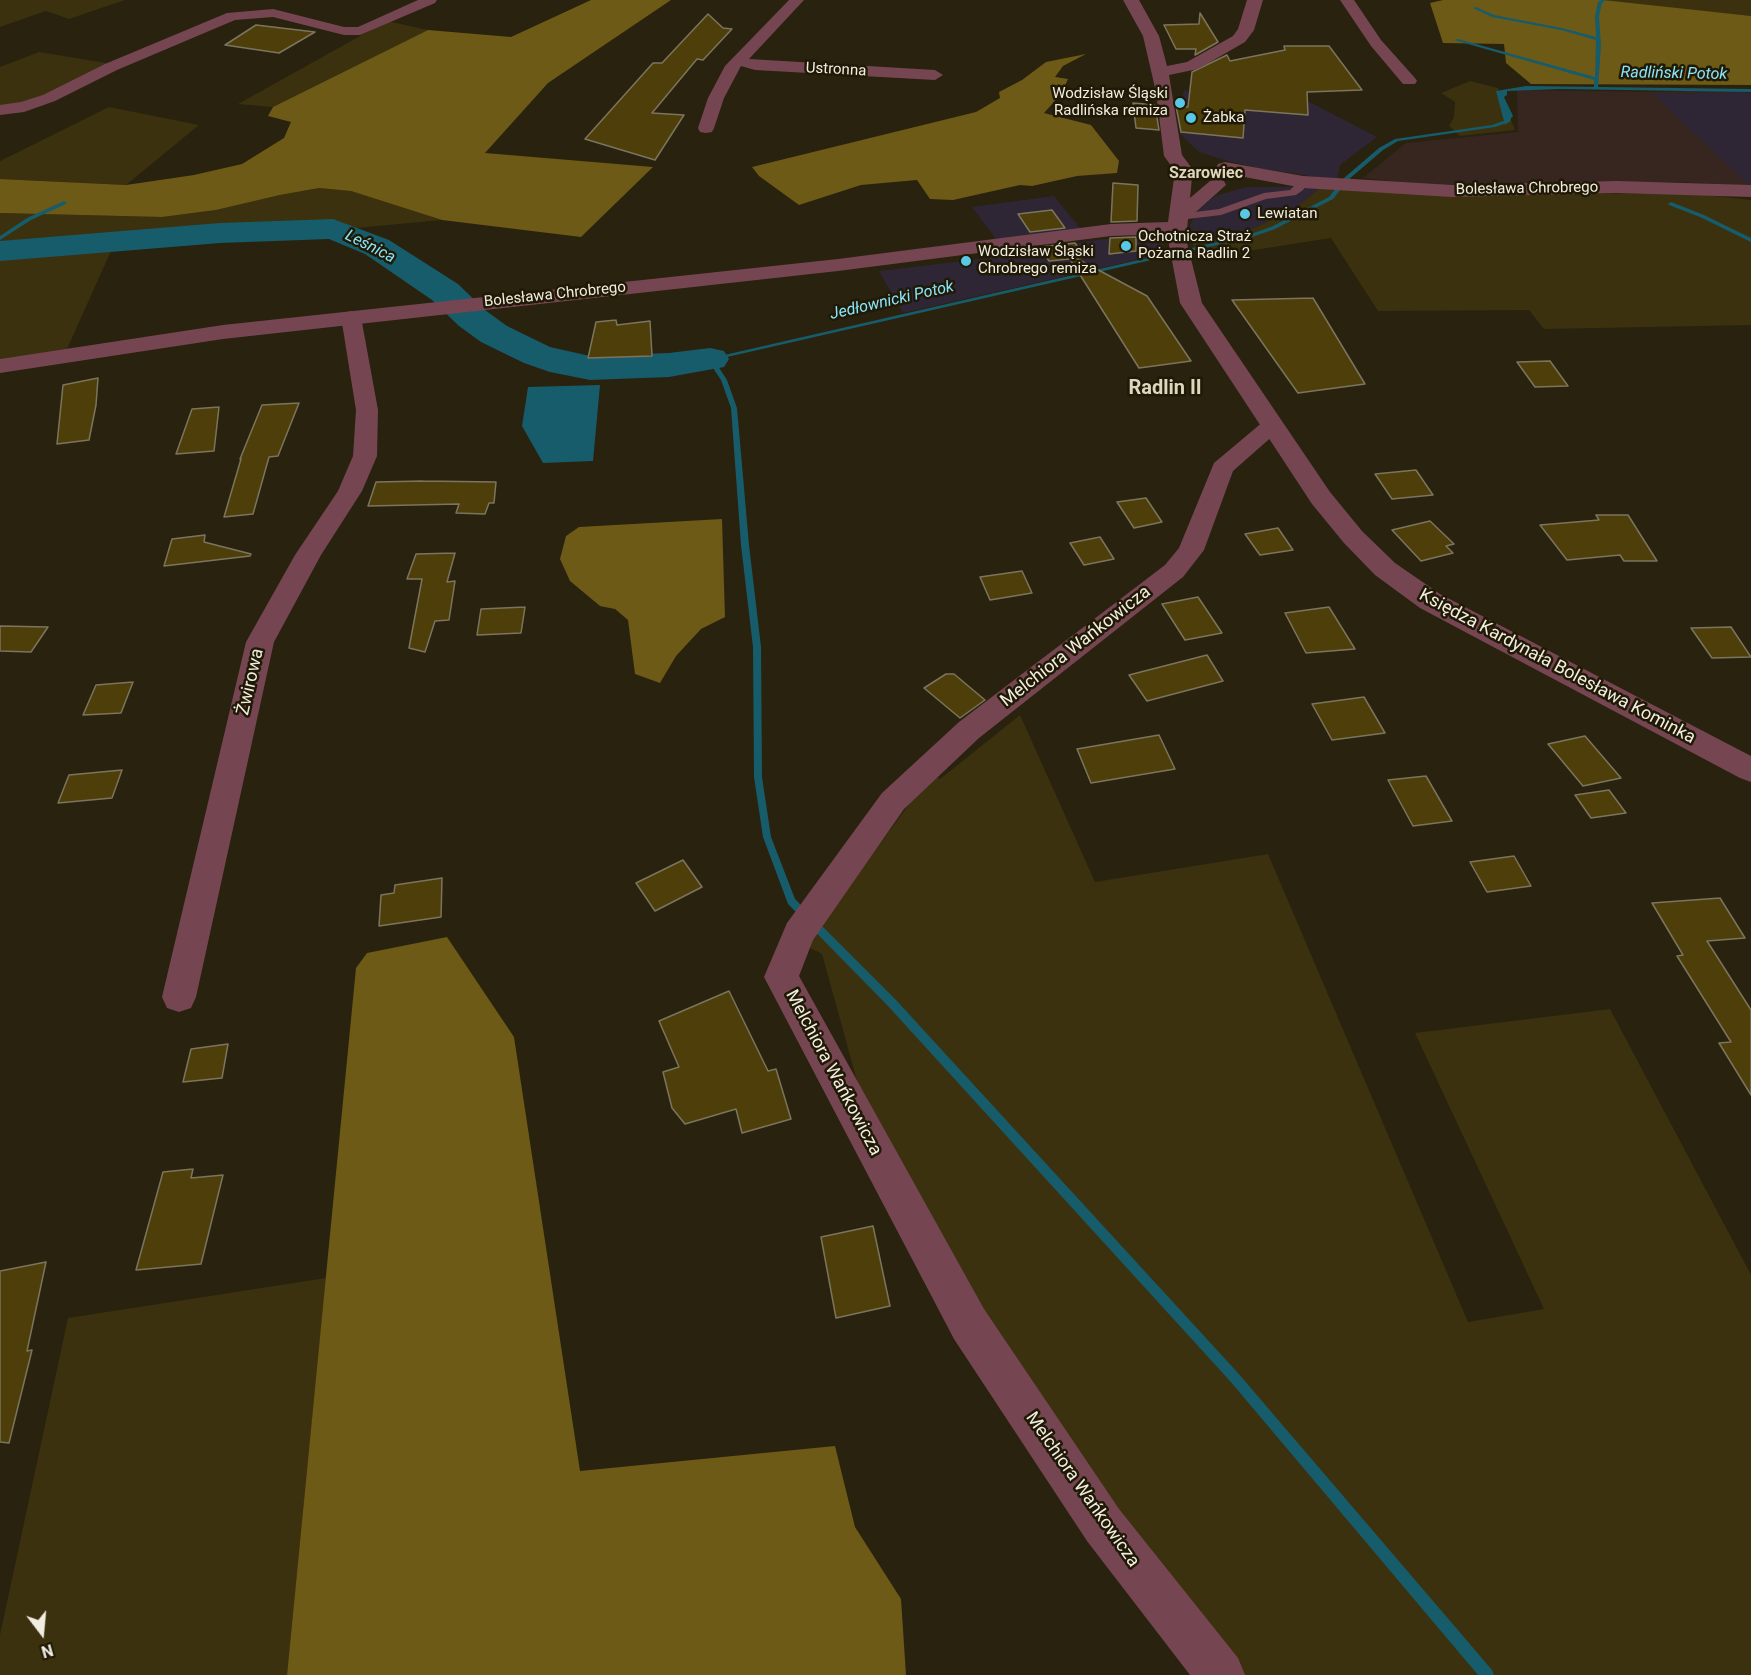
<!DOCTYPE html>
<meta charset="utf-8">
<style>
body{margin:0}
#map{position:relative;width:1751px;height:1675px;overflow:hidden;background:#29220e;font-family:Roboto,sans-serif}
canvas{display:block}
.north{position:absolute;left:12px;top:1603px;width:60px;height:60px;-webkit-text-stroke:4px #1f1905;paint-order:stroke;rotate:164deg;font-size:16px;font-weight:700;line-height:24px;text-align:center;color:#f1ede0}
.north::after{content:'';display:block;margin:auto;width:21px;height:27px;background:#f1ede0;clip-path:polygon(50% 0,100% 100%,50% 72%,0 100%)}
</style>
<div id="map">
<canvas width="1751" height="1675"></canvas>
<div class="north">N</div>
</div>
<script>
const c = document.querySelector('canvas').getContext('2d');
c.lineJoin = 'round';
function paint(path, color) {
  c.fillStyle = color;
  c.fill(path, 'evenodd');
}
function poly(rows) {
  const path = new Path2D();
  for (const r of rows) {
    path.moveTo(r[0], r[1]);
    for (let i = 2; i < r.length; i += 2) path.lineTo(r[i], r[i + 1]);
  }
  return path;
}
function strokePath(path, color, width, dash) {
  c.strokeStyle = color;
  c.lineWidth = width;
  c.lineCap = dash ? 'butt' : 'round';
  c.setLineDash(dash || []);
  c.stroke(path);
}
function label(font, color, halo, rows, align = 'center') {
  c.font = font + ' Roboto,sans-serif';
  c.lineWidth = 5;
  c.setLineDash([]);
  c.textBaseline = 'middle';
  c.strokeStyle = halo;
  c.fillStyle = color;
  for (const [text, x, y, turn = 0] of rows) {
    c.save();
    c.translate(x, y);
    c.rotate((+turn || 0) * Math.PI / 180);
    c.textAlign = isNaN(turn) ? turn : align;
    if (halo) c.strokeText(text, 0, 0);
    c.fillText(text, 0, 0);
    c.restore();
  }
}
paint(poly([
 [1184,90,1193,93,1292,93,1377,137,1340,165,1337,180,1263,169,1228,161,1199,152,1180,134,1179,115],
 [1723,90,1751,93,1751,187,1650,92],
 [1247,187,1321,187,1297,208,1246,232,1192,243,1190,225,1197,211,1215,196],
 [1054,196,1081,229,998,242,972,207],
 [1152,233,1163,235,1163,254,903,313,879,271,989,258,1008,252]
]), '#2f2635');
paint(poly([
 [1517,90,1751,93,1653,94,1750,186,1675,182,1435,186,1363,178,1406,143,1518,132]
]), '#37251f');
paint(poly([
 [0,0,125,0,69,19,46,11,0,27],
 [1603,0,1751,0,1751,16,1630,5],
 [387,21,428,30,273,107,238,104],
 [39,52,112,64,32,102,0,106,0,67],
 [1470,81,1498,88,1515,130,1460,136,1449,126,1454,117,1455,102,1441,93],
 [109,107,199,125,126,185,0,179,0,161],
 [1321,187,1436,195,1687,193,1751,200,1751,325,1544,329,1529,310,1378,311,1331,238,1203,258,1192,243,1246,232,1296,208],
 [319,188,351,191,442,220,111,251,67,349,0,359,0,213,162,217,216,210,280,195],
 [1020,715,1095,882,1268,854,1468,1322,1544,1309,1415,1033,1610,1009,1751,1275,1751,1675,1199,1675,896,1222,822,954,806,946,931,774,940,779],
 [326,1278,287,1675,0,1675,0,1635,68,1318]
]), '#3b310e');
paint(poly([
 [591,0,671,0,548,83,485,153,653,167,581,237,442,220,351,191,319,188,280,195,216,210,162,217,0,213,0,179,126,185,194,175,242,164,284,138,291,122,268,116,273,107,428,30,511,37],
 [1443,0,1603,0,1751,16,1751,85,1531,84,1506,63,1504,44,1443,43,1430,3],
 [1086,54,1063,66,1055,77,1068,79,1062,93,1044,113,1091,125,1119,161,1117,173,1077,176,1032,186,1020,185,953,200,930,199,917,180,861,185,799,205,759,176,752,167,976,112,1000,98,999,92,1022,80,1046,62],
 [722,519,725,617,701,629,676,656,660,683,635,674,628,620,615,609,600,606,570,581,560,559,566,536,579,527],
 [447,937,514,1037,580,1471,835,1446,855,1527,901,1599,906,1675,287,1675,356,968,367,953]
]), '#6d5a16');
paint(poly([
 [1526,86,1751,89,1751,92,1560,89,1507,91,1507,95,1504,97,1513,116,1505,125,1496,91],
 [600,385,593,461,543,463,522,426,528,387]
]), '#175c6b');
paint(poly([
 [1601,0,1606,0,1602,3,1599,16,1601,45,1598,89,1594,88,1594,80,1454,40,1458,39,1595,77,1596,40,1561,30,1492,17,1473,8,1476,7,1494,15,1562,28,1596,37,1595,16,1598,2,1601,0],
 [1508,112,1512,113,1510,122,1495,127,1398,141,1383,150,1348,180,1333,199,1275,229,1252,237,714,360,727,380,737,408,749,545,761,647,762,777,771,837,795,899,896,1000,1238,1373,1492,1670,1494,1675,1478,1675,1230,1381,888,1006,788,904,763,837,754,777,753,647,741,545,731,408,721,380,707,359,1248,235,1271,227,1329,197,1344,178,1379,148,1395,139,1492,125,1506,120,1508,112],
 [64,201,67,203,66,204,31,220,0,240,0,236,27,218,64,201],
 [1671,202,1704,215,1751,238,1751,242,1700,217,1669,205,1668,204,1671,202]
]), '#175c6b');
paint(poly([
 [333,219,389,240,458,284,485,310,507,326,550,347,590,356,669,353,710,348,724,351,729,359,724,367,669,377,590,380,550,372,524,363,481,342,459,326,432,300,365,254,329,239,220,243,0,261,0,241,220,223,333,219]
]), '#175c6b');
const building = poly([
 [1200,13,1218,42,1195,55,1196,49,1176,49,1164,25,1199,24,1200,13],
 [708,14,723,28,732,29,703,60,697,59,652,113,684,115,655,160,585,139,653,63,662,63,708,14],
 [256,25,315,32,279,53,225,45,256,25],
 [1284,46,1329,46,1362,90,1307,92,1308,115,1245,110,1243,138,1181,132,1176,106,1188,107,1192,72,1227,55,1230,61,1285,50,1284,46],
 [1133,103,1155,105,1159,130,1136,128,1133,103],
 [1113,183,1138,185,1137,221,1111,222,1113,183],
 [1052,210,1065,228,1030,232,1018,214,1052,210],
 [1136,237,1136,251,1109,254,1110,238,1136,237],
 [1075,243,1085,257,1076,258,1147,296,1191,361,1139,368,1070,259,1049,261,1040,247,1075,243],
 [1313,298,1365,384,1298,393,1232,300,1313,298],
 [616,320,617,325,650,321,652,356,588,358,596,322,616,320],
 [1550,361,1568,386,1535,387,1517,362,1550,361],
 [98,378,96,405,89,440,57,444,63,385,98,378],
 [299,403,278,456,269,457,253,514,224,517,241,459,240,459,262,405,299,403],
 [219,407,214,451,176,454,192,409,219,407],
 [1416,470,1433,495,1392,499,1375,474,1416,470],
 [423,481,496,482,494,503,489,503,485,514,456,513,459,504,368,506,376,482,423,481],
 [1146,498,1162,522,1134,528,1117,502,1146,498],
 [1596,515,1628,515,1657,561,1624,561,1620,555,1567,560,1540,525,1599,520,1596,515],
 [1430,521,1454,544,1446,546,1453,553,1421,561,1392,530,1430,521],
 [1278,528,1293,550,1260,555,1245,534,1278,528],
 [205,535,204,542,251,554,250,556,164,566,172,539,205,535],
 [1100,537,1114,559,1084,565,1070,543,1100,537],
 [455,553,447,582,455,581,449,620,435,621,425,652,409,648,422,579,407,579,416,554,455,553],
 [1022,571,1032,593,990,600,980,577,1022,571],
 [1198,597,1222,633,1185,640,1162,604,1198,597],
 [525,607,521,633,477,635,481,609,525,607],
 [1329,607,1355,649,1306,653,1285,613,1329,607],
 [0,626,48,627,31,652,0,651,0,626],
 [1731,627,1751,657,1712,658,1691,628,1731,627],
 [1207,655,1223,681,1147,701,1129,675,1207,655],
 [946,674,954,674,985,700,960,718,924,688,946,674],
 [133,682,121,713,83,715,96,685,133,682],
 [1364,697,1385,733,1332,740,1312,704,1364,697],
 [1159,735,1175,769,1091,783,1077,749,1159,735],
 [1585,736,1621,778,1583,786,1548,744,1585,736],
 [122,770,112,798,58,803,69,775,122,770],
 [1426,776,1452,821,1413,826,1388,780,1426,776],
 [1609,790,1626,813,1591,818,1575,795,1609,790],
 [1514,856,1531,886,1487,892,1470,862,1514,856],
 [683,860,702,887,655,911,636,883,683,860],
 [442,878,441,917,379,926,381,895,394,893,395,885,442,878],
 [1720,898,1745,938,1707,941,1751,1010,1751,1095,1719,1043,1731,1042,1677,956,1683,955,1652,903,1720,898],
 [729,991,768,1071,776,1069,791,1119,742,1133,736,1109,685,1124,672,1108,663,1072,679,1067,659,1021,729,991],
 [228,1044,222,1078,183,1082,191,1049,228,1044],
 [193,1169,191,1178,223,1175,201,1264,136,1270,163,1172,193,1169],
 [873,1226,890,1306,836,1318,821,1237,873,1226],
 [46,1262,27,1351,32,1350,9,1443,0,1442,0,1271,46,1262]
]);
paint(building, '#4d3e0a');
strokePath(building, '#7c755e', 1.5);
paint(poly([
 [1300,180,1308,182,1303,190,1296,195,1266,199,1221,215,1179,220,1174,217,1179,214,1219,209,1264,193,1290,190,1300,180]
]), '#754652');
paint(poly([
 [418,0,437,0,435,3,360,35,344,35,273,17,235,20,117,70,55,101,24,112,0,115,0,105,21,102,43,95,105,64,227,13,273,9,344,27,358,27,418,0],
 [789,0,804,0,749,59,935,70,943,75,935,80,755,70,741,66,724,98,714,128,712,132,706,133,700,132,698,128,708,98,725,66,789,0],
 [1340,0,1354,0,1381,40,1415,78,1417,81,1415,84,1403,84,1371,46,1340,0],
 [351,311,358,313,361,317,378,410,377,456,362,491,321,555,274,642,196,997,191,1008,179,1012,167,1008,162,997,246,642,295,555,338,491,353,456,356,410,341,317,344,313,351,311],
 [1272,419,1280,421,1284,426,1233,471,1204,550,1183,577,979,738,904,809,813,940,799,976,984,1309,1119,1509,1238,1658,1245,1675,1190,1675,1087,1541,954,1339,764,977,787,923,882,793,959,722,1165,565,1179,548,1214,463,1264,421,1272,419]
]), '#754652');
paint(poly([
 [1123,0,1139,0,1159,36,1167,66,1187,62,1233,36,1238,29,1247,0,1263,0,1254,30,1245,42,1198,69,1169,75,1182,155,1191,167,1189,171,1175,171,1164,156,1156,92,1143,36,1123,0],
 [1225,162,1303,176,1452,185,1617,181,1751,185,1751,197,1617,193,1452,197,1303,188,1218,172,1216,168,1218,164,1225,162],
 [1183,172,1190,174,1192,178,1190,198,1210,181,1217,179,1224,181,1226,185,1188,219,1186,239,1202,303,1330,492,1362,531,1395,563,1440,594,1751,756,1751,782,1740,778,1420,608,1375,575,1344,543,1312,504,1180,303,1167,234,1111,236,838,271,223,339,0,373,0,359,223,325,838,259,1111,224,1168,222,1174,178,1176,174,1183,172]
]), '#754652');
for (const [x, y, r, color] of [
 [1180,103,6,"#59c8e5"],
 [1191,118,6,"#59c8e5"],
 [1245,214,6,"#59c8e5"],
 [1126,246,6,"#59c8e5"],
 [966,261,6,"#59c8e5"]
]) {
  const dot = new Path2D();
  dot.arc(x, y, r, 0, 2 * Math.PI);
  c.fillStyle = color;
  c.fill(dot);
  strokePath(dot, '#1f1905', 2);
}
label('15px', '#f1ede0', '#1f1905', [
 ["Ustronna",836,70,3],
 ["Bolesława Chrobrego",1527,189,-1],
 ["Bolesława Chrobrego",555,295,-6]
]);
label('15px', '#f1ede0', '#1f1905', [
 ["Wodzisław Śląski",1168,94,"right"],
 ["Radlińska remiza",1168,111,"right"],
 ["Żabka",1203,118],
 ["Lewiatan",1257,214],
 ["Ochotnicza Straż",1138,237],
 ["Pożarna Radlin 2",1138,254],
 ["Wodzisław Śląski",978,252],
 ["Chrobrego remiza",978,269]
], 'left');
label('italic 16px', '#89e5fc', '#1f1905', [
 ["Radliński Potok",1674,74,1],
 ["Leśnica",370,247,27],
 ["Jedłownicki Potok",892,301,-13]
]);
label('bold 16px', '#dfd7bd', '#1f1905', [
 ["Szarowiec",1206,174]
]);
label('18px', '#f1ede0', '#1f1905', [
 ["Melchiora Wańkowicza",1076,647,-38],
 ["Księdza Kardynała Bolesława Kominka",1557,667,28],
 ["Żwirowa",251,682,-77],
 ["Melchiora Wańkowicza",833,1073,62],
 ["Melchiora Wańkowicza",1082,1490,55]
]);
label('bold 20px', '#dfd7bd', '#1f1905', [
 ["Radlin II",1165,389]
]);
</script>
